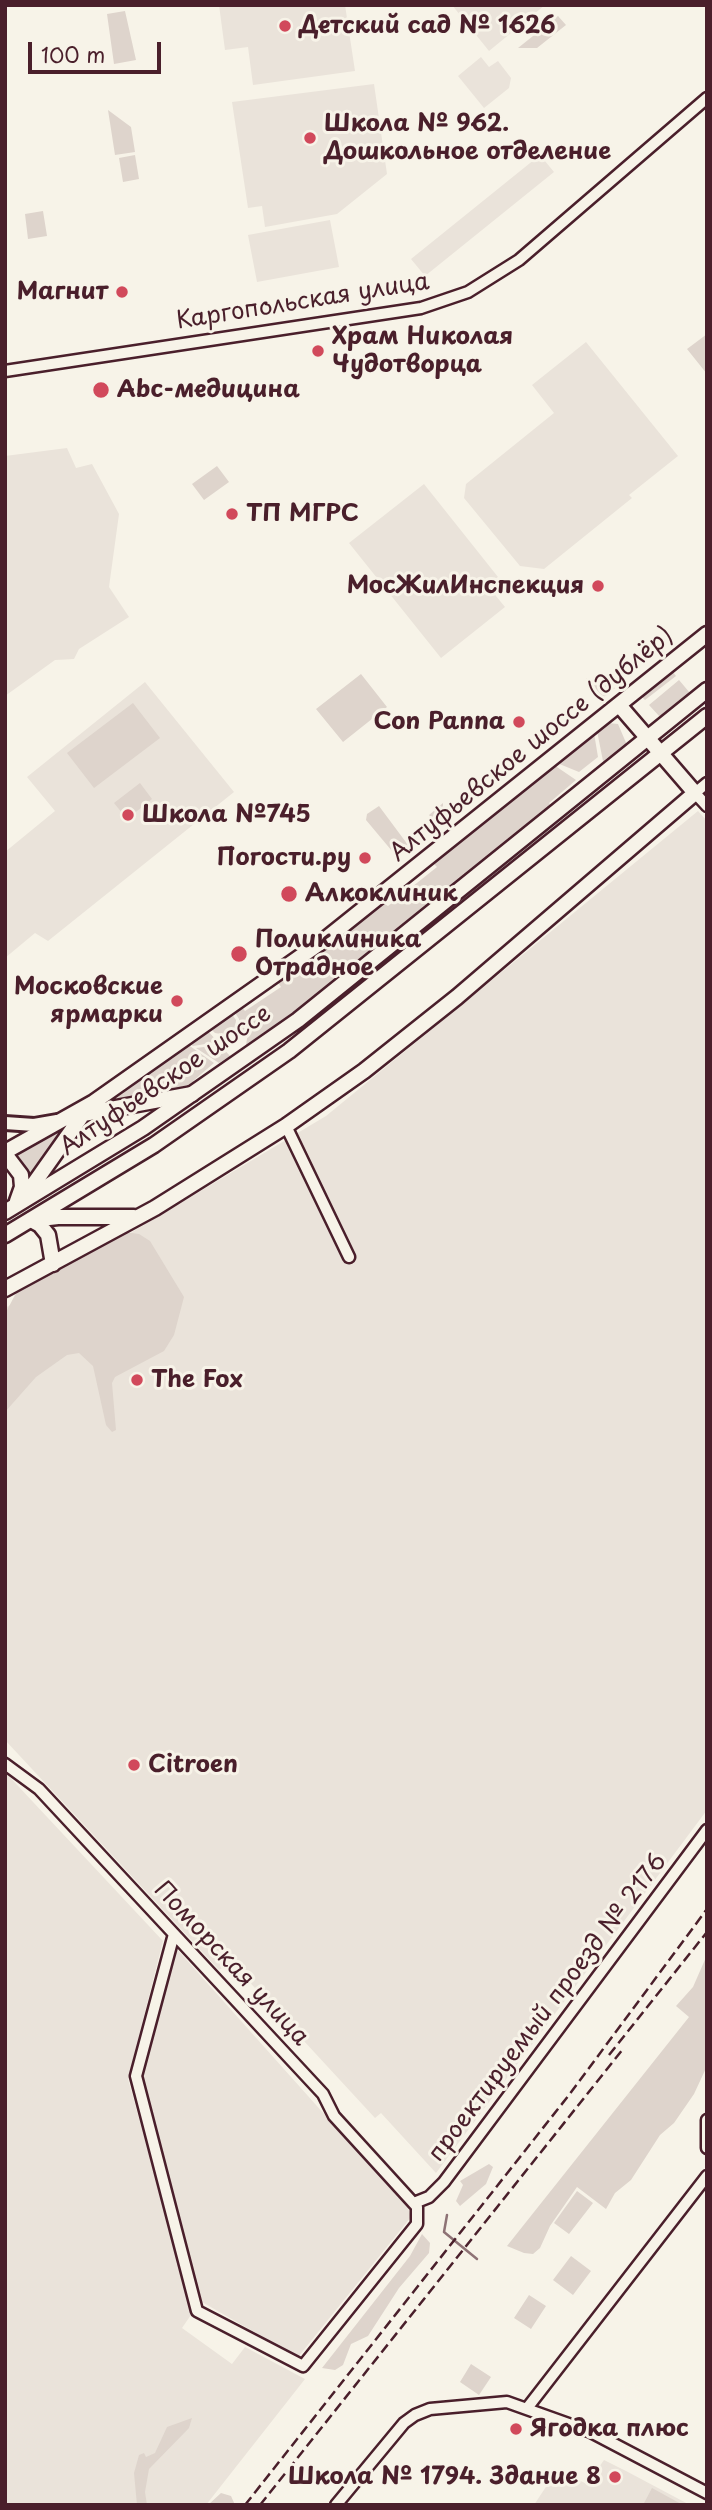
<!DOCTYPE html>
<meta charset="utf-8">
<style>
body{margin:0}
#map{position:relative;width:712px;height:2510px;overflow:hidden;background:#f7f3e8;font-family:"Playpen Sans",sans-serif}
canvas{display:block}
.frame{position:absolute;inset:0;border:7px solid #4a1f2b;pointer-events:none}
.scale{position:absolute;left:28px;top:42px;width:133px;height:32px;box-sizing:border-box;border:4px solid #4a1f2b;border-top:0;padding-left:9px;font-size:21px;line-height:24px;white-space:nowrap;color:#4a1f2b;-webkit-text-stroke:5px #f7f3e8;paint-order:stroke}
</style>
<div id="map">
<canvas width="712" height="2510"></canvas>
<div class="frame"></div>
<div class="scale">100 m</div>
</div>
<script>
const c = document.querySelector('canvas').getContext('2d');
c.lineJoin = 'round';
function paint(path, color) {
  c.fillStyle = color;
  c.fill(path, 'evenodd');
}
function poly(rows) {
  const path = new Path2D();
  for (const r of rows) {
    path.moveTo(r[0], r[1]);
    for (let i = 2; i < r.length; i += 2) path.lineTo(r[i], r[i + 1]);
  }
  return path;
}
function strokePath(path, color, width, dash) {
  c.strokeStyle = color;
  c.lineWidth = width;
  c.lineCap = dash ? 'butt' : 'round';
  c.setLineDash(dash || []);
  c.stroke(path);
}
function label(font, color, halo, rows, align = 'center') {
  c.font = font + ' "Playpen Sans",sans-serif';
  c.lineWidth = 6;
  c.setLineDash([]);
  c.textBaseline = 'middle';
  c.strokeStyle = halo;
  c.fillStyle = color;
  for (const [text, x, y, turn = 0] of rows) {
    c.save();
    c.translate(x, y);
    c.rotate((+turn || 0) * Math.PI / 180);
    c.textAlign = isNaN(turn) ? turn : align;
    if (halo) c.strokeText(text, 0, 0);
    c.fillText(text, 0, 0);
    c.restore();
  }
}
paint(poly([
 [219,5,345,5,355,71,253,85,248,47,225,50],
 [452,5,545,5,489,51],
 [481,57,489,67,498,61,511,78,509,88,484,108,458,76],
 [374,84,387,174,337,214,265,227,262,206,248,208,232,102],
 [540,155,554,172,425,276,411,259],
 [330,220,339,267,257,282,248,235],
 [586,342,678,456,629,495,632,498,544,569,520,566,464,498,466,484,554,413,532,385],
 [67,448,76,468,92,464,119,514,109,587,129,617,79,649,74,659,55,660,5,696,5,456],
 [424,484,498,577,487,585,505,607,441,658,349,543],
 [145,682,234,792,48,941,35,933,5,958,5,852,55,811,27,777],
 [698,811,707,821,707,1810,436,2173,381,2113,375,2118,231,1962,219,1970,5,1740,5,1308,326,1116],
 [5,1772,163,1941,128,2079,193,2312,182,2328,232,2364,245,2347,305,2379,206,2505,5,2505],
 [175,1947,408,2208,411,2217,298,2357,202,2302,140,2072],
 [604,2460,626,2471,690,2505,534,2505,557,2470,587,2484]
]), '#eae3da');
paint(poly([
 [125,11,136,60,114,64,107,14],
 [558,16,566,25,537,48,518,48],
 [108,110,131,127,135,152,115,155],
 [135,155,139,179,123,182,119,158],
 [43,211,47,236,28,239,25,214],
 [707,334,707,374,687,349],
 [217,466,229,482,204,500,192,484],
 [670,668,676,676,645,700,639,694],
 [361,674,387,707,343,742,316,709],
 [586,678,615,688,603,698],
 [679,680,690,693,660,717,649,705],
 [133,703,160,738,94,788,67,753],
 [608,723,618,724,627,745,613,760,610,756,603,761,597,731],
 [594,733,598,757,579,772,557,763],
 [554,765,576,780,549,803,553,808,269,1035,266,1031,246,1045,248,1033,241,1037,239,1034,239,1019,234,1011,241,1006,245,1011,281,987,277,981,383,903,388,906,437,867,433,863],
 [140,783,152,799,127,819,114,803],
 [443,803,443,824,439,827,429,815],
 [379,806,408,845,397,857,366,820,367,814],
 [231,1013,236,1020,235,1029,227,1035,215,1033,210,1028],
 [207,1030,218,1042,193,1046,189,1043],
 [187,1044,214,1063,193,1081,196,1086,188,1090,108,1102],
 [220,1045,230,1056,219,1063,196,1048],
 [69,1124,29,1186,25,1168,15,1154],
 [125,1232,139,1234,150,1241,184,1297,174,1335,164,1351,115,1377,112,1383,116,1430,112,1432,106,1425,93,1366,79,1353,67,1355,36,1377,5,1412,5,1314,15,1295,22,1287],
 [707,1955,707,2066,694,2094,674,2123,660,2135,631,2180,615,2193,606,2209,577,2187,550,2226,540,2248,533,2254,524,2253,507,2246,689,2017,676,2006,693,1987],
 [489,2164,493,2167,486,2184,460,2206,456,2201,463,2185,460,2181],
 [577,2191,593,2203,569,2234,554,2223],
 [422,2234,430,2243,429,2253,399,2288,368,2336,351,2344,343,2365,335,2370,322,2368,410,2256],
 [571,2256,591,2271,573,2295,553,2280],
 [529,2295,546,2306,531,2329,514,2318],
 [471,2364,491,2377,479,2395,460,2382],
 [192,2418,189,2428,149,2469,145,2492,147,2505,137,2505,134,2473,139,2455,144,2453,146,2457,155,2453,167,2427],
 [652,2488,683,2505,643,2505],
 [221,2493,231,2496,235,2505,208,2505]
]), '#ded4cc');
strokePath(poly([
 [447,2215,444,2232,477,2259]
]), '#8e7275', 2.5);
const minor = poly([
 [5,371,421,308,468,292,519,260,707,98],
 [707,783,695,793,707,806],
 [286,1126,349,1257],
 [5,1764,39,1789,323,2094,334,2116,417,2207,417,2224,303,2366,197,2311,136,2076,174,1934],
 [707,2120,707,2148],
 [414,2203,429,2197,444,2182,707,1830],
 [528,2407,707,2176],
 [336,2505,404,2423,415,2415,430,2409,507,2402,591,2432,707,2493]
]);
const tertiary = poly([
 [5,1123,34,1125,57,1121]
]);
const secondary = poly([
 [78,1115,192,1094],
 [5,1152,94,1102,327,938,707,634],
 [5,1154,21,1175,22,1187,17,1201],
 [23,1199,86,1110],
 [31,1220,58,1217,134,1217],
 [31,1220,40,1225,48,1235,53,1264],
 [5,1289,155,1208,286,1126,364,1071,457,997,695,793,619,705]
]);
const primary = poly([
 [5,1212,143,1128,298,1020,707,690],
 [5,1235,154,1145,289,1051,707,716]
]);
strokePath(minor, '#4a1f2b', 15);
strokePath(tertiary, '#4a1f2b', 18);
strokePath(secondary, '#4a1f2b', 19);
strokePath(primary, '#4a1f2b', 19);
strokePath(minor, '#f7f3e8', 10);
strokePath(tertiary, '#f7f3e8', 12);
strokePath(secondary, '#f7f3e8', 14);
strokePath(primary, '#f7f3e8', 14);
strokePath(poly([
 [609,2055,707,1932],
 [245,2505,569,2095,707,1909],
 [260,2505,623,2049]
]), '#4a1f2b', 2.5, [10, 5]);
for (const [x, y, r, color] of [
 [285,26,7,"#d1495b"],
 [310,138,7,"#d1495b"],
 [122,292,7,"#d1495b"],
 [318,351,7,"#d1495b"],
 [101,390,9,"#d1495b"],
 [232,514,7,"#d1495b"],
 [598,586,7,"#d1495b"],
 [519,722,7,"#d1495b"],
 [128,815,7,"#d1495b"],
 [365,858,7,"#d1495b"],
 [289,894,9,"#d1495b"],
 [239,954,9,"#d1495b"],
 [177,1001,7,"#d1495b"],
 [137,1380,7,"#d1495b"],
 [134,1765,7,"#d1495b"],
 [516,2429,7,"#d1495b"],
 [615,2477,7,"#d1495b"]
]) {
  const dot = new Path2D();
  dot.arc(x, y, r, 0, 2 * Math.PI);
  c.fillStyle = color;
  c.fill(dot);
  strokePath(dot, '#f7f3e8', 2.5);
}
label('bold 24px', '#4a1f2b', '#f7f3e8', [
 ["Детский сад № 1626",299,26],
 ["Школа № 962.",324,124],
 ["Дошкольное отделение",324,152],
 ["Магнит",108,292,"right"],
 ["Храм Николая",332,337],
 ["Чудотворца",332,365],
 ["Abc-медицина",117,390],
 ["ТП МГРС",246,514],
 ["МосЖилИнспекция",584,586,"right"],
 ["Con Panna",505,722,"right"],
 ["Школа №745",142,815],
 ["Погости.ру",351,858,"right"],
 ["Алкоклиник",305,894],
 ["Поликлиника",255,940],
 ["Отрадное",255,968],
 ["Московские",163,987,"right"],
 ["ярмарки",163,1015,"right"],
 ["The Fox",151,1380],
 ["Citroen",148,1765],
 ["Ягодка плюс",530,2429],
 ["Школа № 1794. Здание 8",601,2477,"right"]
], 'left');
label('24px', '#4a1f2b', '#f7f3e8', [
 ["Каргопольская улица",303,302,-9],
 ["Алтуфьевское шоссе (дублёр)",532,745,-39],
 ["Алтуфьевское шоссе",166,1081,-34],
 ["Поморская улица",231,1964,47],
 ["проектируемый проезд № 2176",548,2008,-53]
]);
</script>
